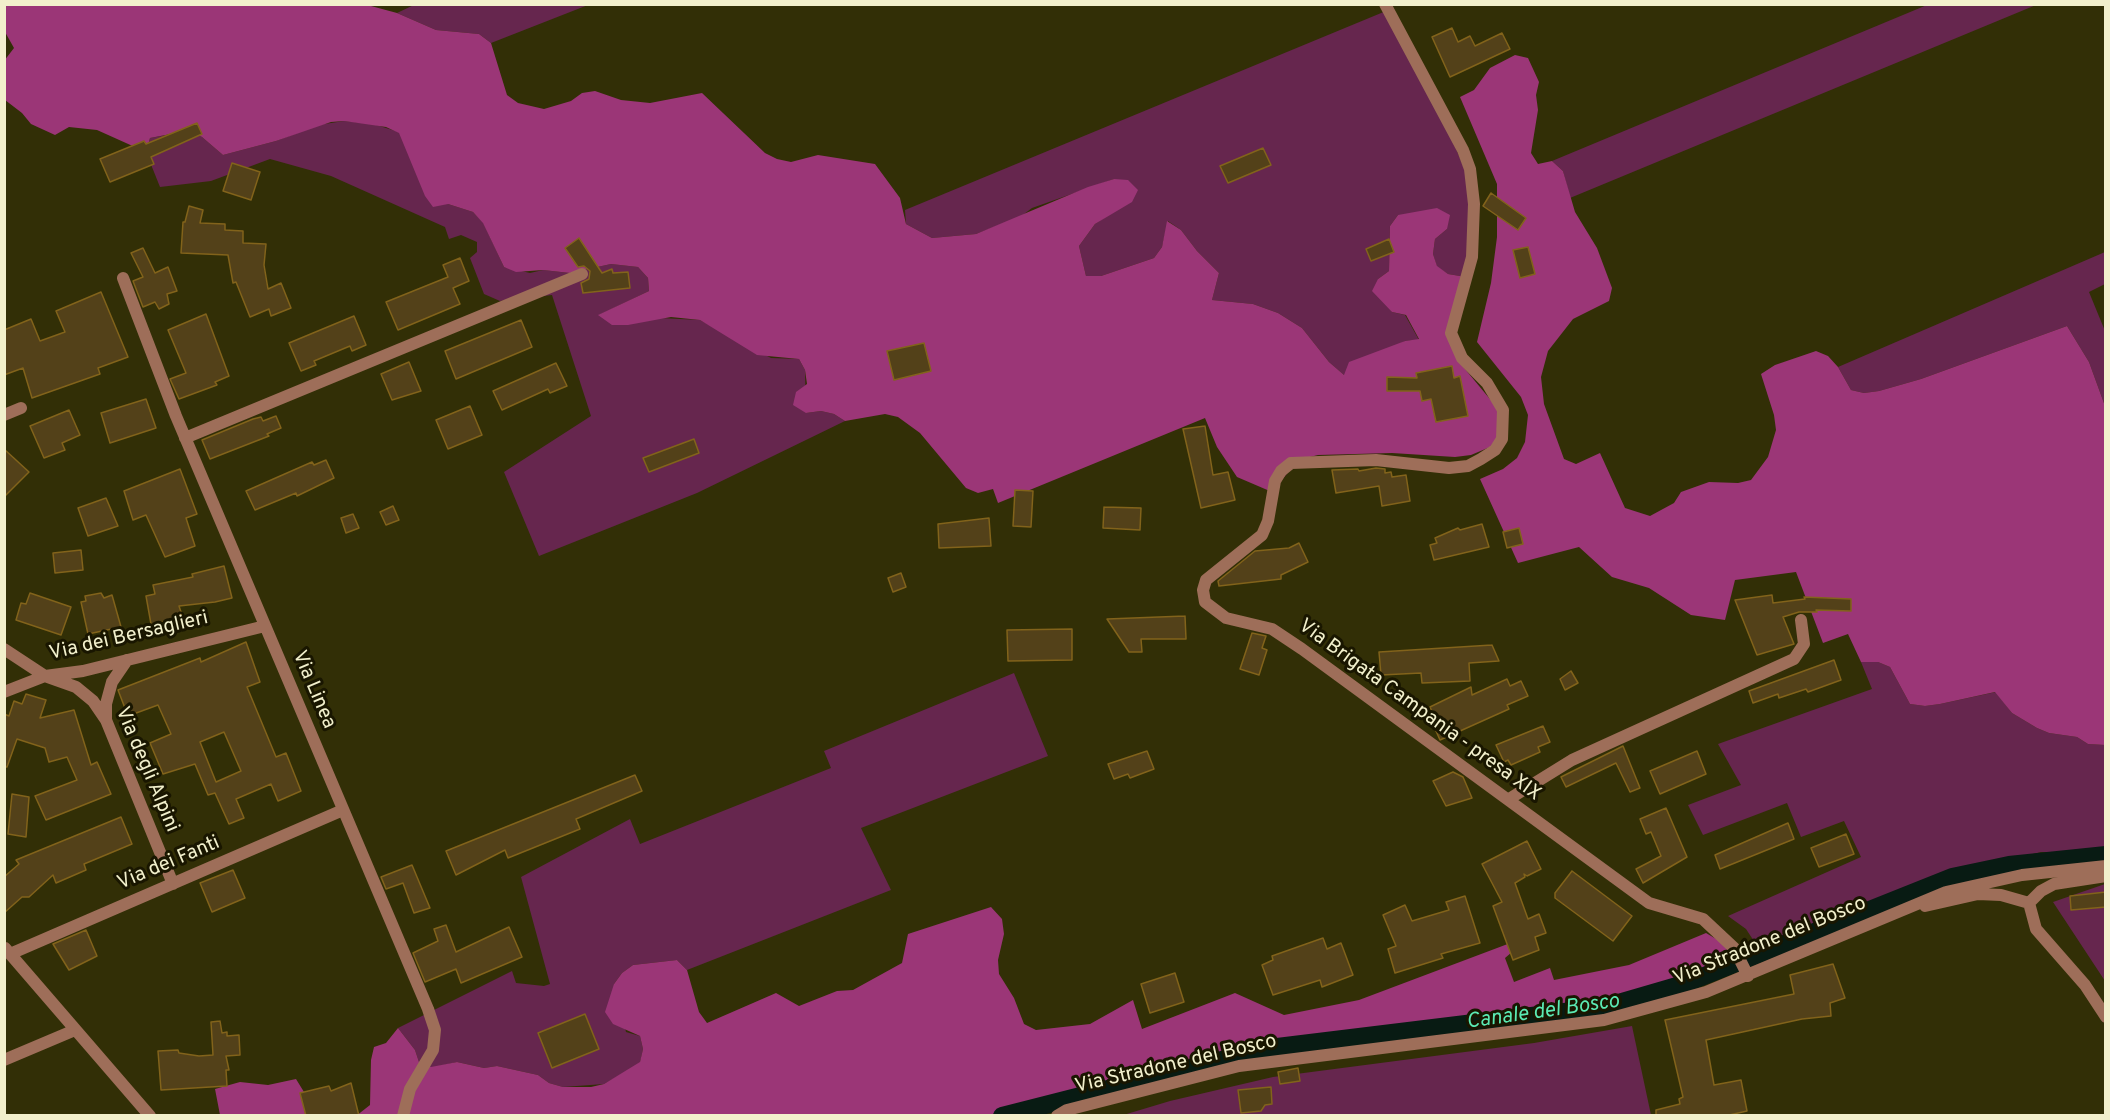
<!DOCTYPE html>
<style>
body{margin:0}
#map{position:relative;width:2110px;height:1120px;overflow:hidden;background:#322f06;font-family:Overpass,sans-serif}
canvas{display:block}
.frame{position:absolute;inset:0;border:6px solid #f2f0cc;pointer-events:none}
</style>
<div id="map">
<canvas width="2110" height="1120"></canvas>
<div class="frame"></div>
</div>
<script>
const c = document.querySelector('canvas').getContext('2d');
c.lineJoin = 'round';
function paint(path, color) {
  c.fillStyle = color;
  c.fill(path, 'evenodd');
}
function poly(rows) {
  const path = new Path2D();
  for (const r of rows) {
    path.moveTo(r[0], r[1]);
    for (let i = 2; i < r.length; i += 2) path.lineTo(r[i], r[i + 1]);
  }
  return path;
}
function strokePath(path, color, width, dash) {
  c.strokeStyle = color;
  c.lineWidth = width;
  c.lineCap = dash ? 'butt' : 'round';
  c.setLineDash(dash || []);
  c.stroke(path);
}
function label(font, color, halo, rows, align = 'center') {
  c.font = font + ' Overpass,sans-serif';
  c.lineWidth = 6;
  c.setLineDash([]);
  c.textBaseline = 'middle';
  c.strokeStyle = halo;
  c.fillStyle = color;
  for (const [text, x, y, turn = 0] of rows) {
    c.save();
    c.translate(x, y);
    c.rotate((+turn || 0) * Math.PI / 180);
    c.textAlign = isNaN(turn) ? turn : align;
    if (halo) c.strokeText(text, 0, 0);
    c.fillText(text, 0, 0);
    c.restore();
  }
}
paint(poly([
 [416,4,588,5,491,43,479,34,436,30,397,13],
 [1927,5,2036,5,1570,198,1563,171,1552,161],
 [1386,11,1449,131,1472,188,1466,277,1448,274,1437,267,1433,254,1435,239,1447,229,1398,215,1390,226,1389,271,1378,279,1392,312,1405,315,1419,340,1405,341,1345,376,1329,362,1302,328,1278,313,1253,304,1212,300,1219,273,1197,251,1181,230,1168,221,1162,247,1154,258,1101,276,1086,276,1079,246,1095,224,1107,216,1114,179,1032,208,1020,217,976,234,932,238,906,224,905,210],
 [344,121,373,124,399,132,448,204,473,212,483,222,504,267,530,273,543,270,570,273,611,264,638,267,648,278,649,291,599,315,700,320,771,358,799,359,805,370,806,413,821,411,834,414,845,421,697,493,539,556,504,472,591,416,552,295,500,301,484,294,470,258,477,252,477,242,461,235,449,239,445,227,331,176,270,159,211,181,160,187,146,152,150,138,190,131,202,137,223,155,276,141,318,125],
 [2105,252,2105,284,2089,292,2105,331,2105,406,2089,362,2067,326,1921,379,1879,391,1864,393,1851,390,1838,367],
 [1861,662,1878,662,1890,667,1910,704,1925,706,1940,704,1996,692,2012,713,2037,728,2049,733,2077,737,2088,744,2105,745,2105,852,2041,852,1977,868,1936,883,1765,958,1746,929,1728,916,1861,857,1844,821,1801,837,1787,803,1703,835,1688,805,1741,785,1718,744,1872,689],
 [1014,673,1048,756,861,828,891,890,687,970,677,960,633,965,622,973,614,984,626,1032,640,1036,643,1049,640,1063,629,1070,604,1084,563,1087,549,1083,538,1075,497,1066,484,1068,457,1062,431,1068,419,1062,415,1050,398,1028,512,971,516,983,544,986,550,984,521,877,630,819,640,844,831,768,824,751],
 [2105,884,2105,981,2053,902],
 [1632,1026,1651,1115,1120,1116,1170,1101,1273,1077,1534,1043]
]), '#66264e');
paint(poly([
 [338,4,371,6,397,13,436,30,479,34,491,43,507,95,518,103,544,109,571,101,582,93,595,91,621,100,650,103,702,93,765,153,777,159,791,162,818,155,875,164,900,198,906,224,932,238,976,234,1088,187,1114,179,1128,180,1138,190,1132,202,1095,224,1079,246,1086,276,1101,276,1154,258,1162,247,1167,221,1181,230,1197,251,1219,273,1212,300,1253,304,1278,313,1302,328,1329,362,1344,375,1349,362,1405,341,1419,339,1406,315,1392,312,1372,291,1378,279,1389,271,1390,226,1398,215,1437,208,1450,215,1447,229,1435,239,1433,254,1437,266,1448,274,1466,277,1453,329,1460,363,1499,410,1501,434,1490,447,1471,455,1455,457,1392,453,1318,455,1298,460,1272,492,1237,477,1217,447,1205,418,998,503,993,489,978,493,966,488,920,433,898,417,885,414,845,421,834,414,821,411,806,413,793,405,796,392,807,384,805,370,799,359,757,355,700,320,671,317,628,325,612,325,598,315,649,291,648,278,638,267,611,264,570,273,543,270,516,272,504,267,483,223,473,212,448,204,433,207,425,196,399,133,386,127,344,121,331,122,276,141,223,155,202,137,190,131,176,133,150,138,146,152,97,130,69,127,55,135,31,124,22,113,5,100,4,61,14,48,5,32,5,5],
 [1515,55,1528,58,1539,82,1536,95,1538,110,1531,153,1538,164,1552,161,1563,171,1575,212,1597,248,1612,288,1609,301,1573,319,1548,351,1541,377,1544,404,1564,459,1576,464,1600,453,1625,508,1650,516,1674,503,1681,492,1709,482,1738,483,1751,480,1768,457,1776,430,1774,415,1761,374,1775,365,1816,351,1828,356,1838,367,1851,390,1864,393,1879,391,1921,379,2067,326,2089,362,2105,406,2105,745,2088,744,2077,737,2049,733,2037,728,2012,713,1995,692,1940,704,1925,706,1910,704,1890,667,1878,662,1861,662,1848,634,1823,643,1796,572,1735,580,1725,620,1691,615,1649,588,1612,577,1579,547,1518,563,1480,479,1503,469,1517,458,1525,442,1528,415,1521,397,1477,342,1491,283,1497,237,1497,184,1460,97,1474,90,1490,68],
 [991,907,1002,919,1004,934,998,960,999,974,1014,998,1024,1024,1036,1030,1090,1024,1133,1000,1142,1029,1235,993,1284,1015,1359,1000,1513,942,1512,952,1505,958,1514,982,1550,968,1554,980,1629,965,1706,933,1728,946,1741,967,1634,1000,1530,1018,1269,1053,1222,1062,1024,1115,356,1116,370,1105,371,1060,374,1047,386,1043,398,1028,415,1050,419,1062,431,1067,457,1062,484,1068,497,1066,538,1075,549,1083,563,1087,591,1087,604,1084,640,1062,643,1049,640,1036,613,1024,605,1012,614,984,622,973,633,965,677,960,687,970,699,1012,707,1023,776,993,799,1006,837,991,853,990,902,963,908,934],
 [296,1079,304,1092,309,1115,220,1115,215,1089,240,1082,268,1085]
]), '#9b3677');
strokePath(poly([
 [1002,1116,1269,1048,1605,1007,1684,984,1952,877,2009,865,2106,855]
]), '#081b13', 18);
const building = poly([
 [1452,28,1458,42,1470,36,1475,46,1502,33,1510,49,1450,77,1432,37,1452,28],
 [197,123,202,134,151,157,154,164,110,182,100,159,144,141,146,144,197,123],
 [1263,148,1271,165,1228,183,1220,166,1263,148],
 [232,163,260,172,251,200,223,191,232,163],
 [1491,193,1526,218,1518,230,1483,206,1491,193],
 [189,206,203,210,200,223,225,224,225,230,243,231,243,243,266,244,264,265,268,289,281,283,291,308,271,316,269,309,250,317,236,282,233,283,228,255,181,253,183,222,185,222,189,206],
 [579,238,602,273,612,269,613,273,628,272,630,288,583,293,581,283,589,279,590,271,584,266,578,267,565,248,579,238],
 [1389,239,1394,252,1371,261,1366,249,1389,239],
 [1528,247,1535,274,1520,278,1513,250,1528,247],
 [143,248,155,273,168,267,177,291,167,294,169,304,159,309,155,302,143,307,133,281,143,277,131,253,143,248],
 [460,258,469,281,453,288,460,304,398,330,386,302,448,277,443,265,460,258],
 [101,292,128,357,98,368,100,374,32,398,23,368,4,375,4,330,31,319,40,341,65,332,56,311,101,292],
 [206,314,229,376,215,382,217,385,179,399,170,379,186,373,168,330,206,314],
 [354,316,366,345,352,351,350,346,314,361,316,365,301,371,289,343,354,316],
 [521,320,532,347,456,379,445,351,521,320],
 [924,343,931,371,894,380,887,351,924,343],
 [409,362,421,391,392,400,381,374,409,362],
 [556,363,567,386,550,393,548,389,502,410,493,391,556,363],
 [1452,366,1454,378,1460,376,1468,416,1436,422,1431,399,1422,401,1420,391,1387,391,1387,377,1417,378,1416,373,1452,366],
 [146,399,156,428,110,443,101,413,146,399],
 [470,406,482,435,448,449,436,420,470,406],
 [69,410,80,435,62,443,65,450,44,458,30,426,69,410],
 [276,416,281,428,267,434,269,436,210,459,202,440,253,419,261,417,263,421,276,416],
 [1205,426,1213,475,1228,472,1235,500,1201,508,1183,429,1205,426],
 [694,439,699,453,649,472,643,458,694,439],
 [4,449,29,472,4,497,4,449],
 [326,460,334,478,297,496,296,493,255,510,246,491,312,462,314,465,326,460],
 [1376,468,1385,469,1385,473,1391,472,1392,477,1406,475,1410,501,1382,506,1379,486,1336,493,1332,470,1358,469,1359,471,1376,468],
 [180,469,197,514,186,518,195,546,165,557,146,515,133,520,124,491,180,469],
 [1015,490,1033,491,1031,527,1013,526,1015,490],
 [106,498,118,526,88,536,78,508,106,498],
 [393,506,399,520,386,525,380,512,393,506],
 [1104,507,1141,508,1140,530,1103,528,1104,507],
 [353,514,359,528,346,533,341,518,353,514],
 [989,518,991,546,939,548,938,524,989,518],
 [1482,524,1489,547,1434,560,1430,545,1437,543,1435,538,1458,528,1460,530,1482,524],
 [1519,528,1523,544,1507,548,1503,532,1519,528],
 [1299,543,1308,562,1281,575,1281,579,1219,586,1218,581,1255,551,1289,548,1299,543],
 [81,550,83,570,55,573,53,553,81,550],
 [224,566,232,598,215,602,179,606,183,618,151,624,146,596,155,594,153,585,193,577,192,574,224,566],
 [901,573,906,587,893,592,888,578,901,573],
 [30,593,71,607,61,635,16,620,21,603,26,604,30,593],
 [101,593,104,598,112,595,121,627,88,634,81,602,86,601,85,596,101,593],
 [1772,595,1773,603,1805,599,1804,597,1851,599,1851,611,1816,610,1817,612,1799,612,1783,617,1794,644,1757,655,1735,600,1772,595],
 [1185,616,1186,639,1141,639,1142,652,1129,652,1107,619,1185,616],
 [1072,629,1072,660,1008,661,1007,630,1072,629],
 [1252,633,1266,636,1262,648,1267,650,1259,675,1240,669,1252,633],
 [246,642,260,682,247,687,276,757,286,753,301,791,278,801,271,784,236,799,244,818,229,824,215,793,208,795,195,764,163,774,150,743,171,734,158,705,128,716,118,690,200,658,201,662,246,642],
 [224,732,241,771,216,782,200,742,224,732],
 [1492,645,1499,661,1469,663,1470,681,1422,683,1421,673,1381,675,1379,652,1492,645],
 [1834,660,1841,680,1808,692,1806,689,1779,698,1778,694,1753,703,1749,691,1834,660],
 [1571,671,1578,683,1565,690,1560,679,1571,671],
 [1507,679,1510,686,1521,681,1528,696,1507,705,1509,709,1440,740,1432,722,1436,721,1430,707,1471,687,1472,695,1507,679],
 [26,694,46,700,40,718,74,710,91,765,97,762,111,794,46,820,35,796,77,780,67,757,49,762,45,748,17,739,7,767,4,767,4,714,9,716,14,701,22,704,26,694],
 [1543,726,1550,742,1538,747,1540,752,1511,765,1508,760,1504,762,1496,745,1543,726],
 [1623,746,1640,788,1630,792,1616,763,1566,787,1561,777,1623,746],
 [1147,751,1154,769,1130,778,1128,774,1114,779,1108,764,1147,751],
 [1697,751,1706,774,1660,794,1650,771,1697,751],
 [1453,772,1463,777,1472,798,1446,806,1433,781,1453,772],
 [635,775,642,791,576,819,580,829,508,858,505,850,456,875,446,851,635,775],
 [12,794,29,797,26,837,8,834,12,794],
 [1666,808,1687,857,1643,883,1636,869,1661,856,1651,832,1646,834,1640,819,1666,808],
 [121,817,132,844,84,864,86,870,56,883,53,875,29,897,22,897,4,913,4,877,19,864,16,860,121,817],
 [1788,823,1794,839,1720,869,1715,855,1788,823],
 [1846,834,1854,854,1819,867,1811,848,1846,834],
 [1527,841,1541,869,1527,876,1524,874,1525,877,1515,883,1528,919,1539,914,1546,933,1535,937,1539,950,1513,960,1493,906,1502,902,1482,864,1527,841],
 [412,865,430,908,414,913,403,883,386,889,381,877,412,865],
 [233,870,245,898,212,912,200,883,233,870],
 [1572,871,1632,916,1613,941,1555,898,1555,893,1572,871],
 [2106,892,2106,907,2071,910,2070,896,2106,892],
 [1465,896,1480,943,1441,954,1443,958,1395,973,1388,949,1396,946,1383,915,1405,905,1412,921,1449,910,1446,902,1465,896],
 [446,925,456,952,509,927,522,957,461,983,456,969,425,982,413,953,438,941,434,929,446,925],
 [86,930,97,956,69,970,53,944,86,930],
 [1323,938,1327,949,1341,943,1353,975,1322,987,1320,980,1273,995,1262,965,1273,960,1272,956,1323,938],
 [1833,964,1845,998,1830,1003,1831,1016,1802,1019,1706,1040,1714,1085,1741,1080,1747,1111,1725,1116,1656,1116,1656,1110,1680,1104,1679,1099,1683,1097,1665,1020,1794,994,1790,975,1833,964],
 [1175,973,1184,1002,1150,1013,1141,984,1175,973],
 [585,1014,599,1049,552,1068,538,1033,585,1014],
 [220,1021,222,1033,227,1032,227,1036,239,1035,240,1055,226,1056,229,1070,226,1070,227,1086,161,1090,158,1051,178,1050,179,1053,199,1056,213,1055,211,1022,220,1021],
 [1298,1068,1300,1081,1280,1084,1278,1072,1298,1068],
 [351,1083,359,1116,306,1116,300,1093,329,1086,331,1091,351,1083],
 [1271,1087,1272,1104,1265,1105,1261,1111,1241,1113,1238,1090,1271,1087]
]);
paint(building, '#534119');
strokePath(building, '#82631b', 1.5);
strokePath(poly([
 [1385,4,1463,150,1470,169,1474,204,1472,257,1451,333,1462,358,1487,383,1503,410,1502,439,1495,450,1481,459,1468,466,1449,468,1376,460,1291,463,1281,471,1275,481,1268,521,1262,535,1206,580,1203,590,1205,602,1226,618,1272,629,1302,649,1649,903,1703,919,1734,948,1748,976],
 [123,278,176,416,428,1009,435,1030,433,1050,410,1089,403,1116],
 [4,415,21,408],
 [185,438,582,274],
 [4,649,45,676,76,687,93,701,106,720,173,884],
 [4,692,45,676,83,671,265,626],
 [106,719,106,704,112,682,127,660],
 [1509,799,1572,760,1794,659,1804,644,1801,620],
 [2029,903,2036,929,2085,985,2106,1017],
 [1925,906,1978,894,2001,895,2029,903,2041,891,2054,884,2106,876],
 [5,948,150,1116],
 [10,954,343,810],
 [4,1060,75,1030],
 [1057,1116,1067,1110,1239,1066,1604,1020,1706,992,1946,892,2022,875,2106,866]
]), '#9e6e59', 12);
label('20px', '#f2f0cc', '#191600', [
 ["Via dei Bersaglieri",129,637,-13],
 ["Via Linea",313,690,67],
 ["Via Brigata Campania - presa XIX",1419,711,36],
 ["Via degli Alpini",146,770,67],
 ["Via dei Fanti",169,864,-23],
 ["Via Stradone del Bosco",1770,942,-22],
 ["Via Stradone del Bosco",1176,1065,-13]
]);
label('italic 21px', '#5beab3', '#191600', [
 ["Canale del Bosco",1543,1013,-8]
]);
</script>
